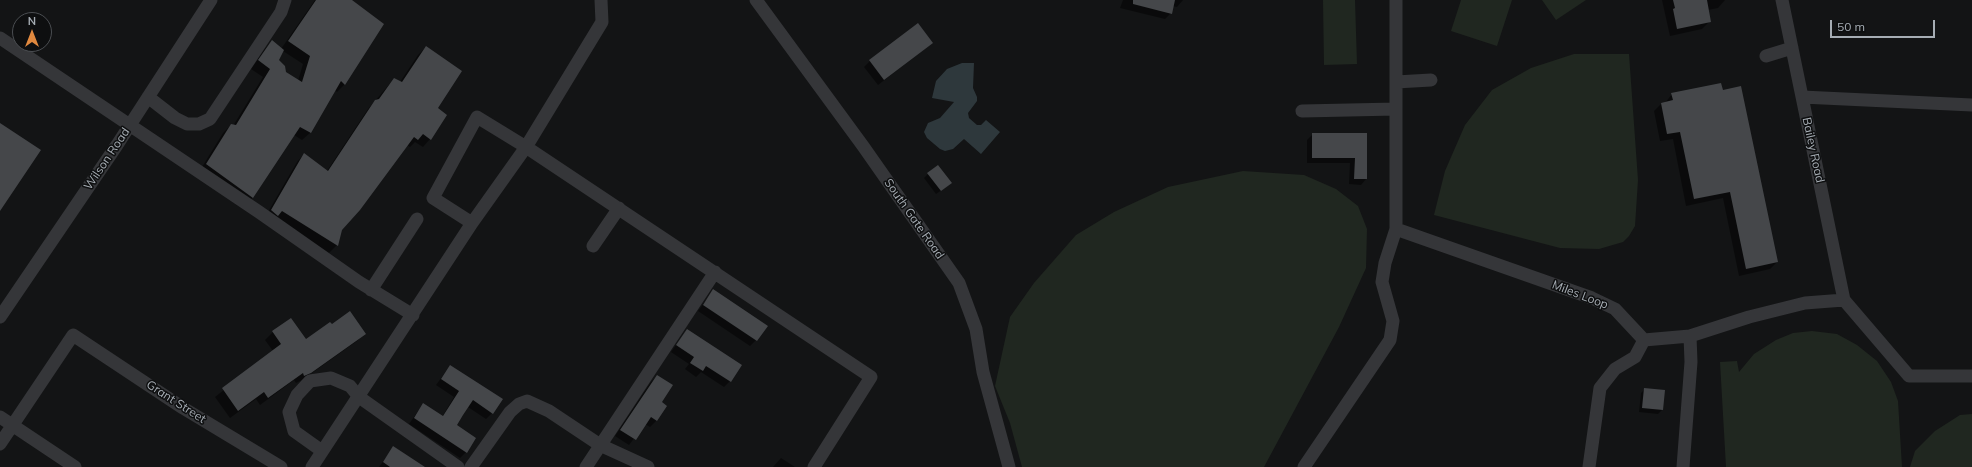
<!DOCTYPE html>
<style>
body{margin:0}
#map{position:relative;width:1972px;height:467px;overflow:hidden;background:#131415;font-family:Mulish,sans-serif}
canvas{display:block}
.north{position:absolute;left:12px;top:12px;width:40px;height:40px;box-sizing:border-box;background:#0e0f10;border:1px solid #4b4e52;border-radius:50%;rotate:0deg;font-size:11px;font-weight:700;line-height:16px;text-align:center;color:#a6adb4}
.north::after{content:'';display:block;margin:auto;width:14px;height:18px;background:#e1893f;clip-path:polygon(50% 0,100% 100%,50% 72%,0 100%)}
.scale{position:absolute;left:1830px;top:20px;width:105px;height:18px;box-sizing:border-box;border:2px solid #a6adb4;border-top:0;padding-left:5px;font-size:12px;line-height:14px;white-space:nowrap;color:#a6adb4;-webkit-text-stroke:3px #0e0f10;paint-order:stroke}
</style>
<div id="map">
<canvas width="1972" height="467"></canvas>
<div class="north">N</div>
<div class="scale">50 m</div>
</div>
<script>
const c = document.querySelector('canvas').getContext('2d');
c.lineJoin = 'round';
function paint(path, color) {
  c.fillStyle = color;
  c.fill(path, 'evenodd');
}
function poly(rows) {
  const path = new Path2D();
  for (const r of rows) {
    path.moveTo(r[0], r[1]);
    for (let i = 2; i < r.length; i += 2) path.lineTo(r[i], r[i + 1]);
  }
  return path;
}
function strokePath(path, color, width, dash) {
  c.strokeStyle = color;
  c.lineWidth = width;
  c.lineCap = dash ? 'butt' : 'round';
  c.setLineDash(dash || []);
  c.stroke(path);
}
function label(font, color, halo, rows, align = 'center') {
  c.font = font + ' Mulish,sans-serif';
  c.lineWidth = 3;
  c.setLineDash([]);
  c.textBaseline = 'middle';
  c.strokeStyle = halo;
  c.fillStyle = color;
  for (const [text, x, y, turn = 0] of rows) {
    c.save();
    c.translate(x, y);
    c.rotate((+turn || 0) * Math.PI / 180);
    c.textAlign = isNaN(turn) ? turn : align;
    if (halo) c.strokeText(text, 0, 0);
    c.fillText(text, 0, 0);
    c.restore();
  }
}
paint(poly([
 [1323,0,1355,0,1357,64,1324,65],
 [1461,0,1512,0,1497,46,1451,31],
 [1542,0,1586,0,1556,20],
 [1574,54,1629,54,1638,180,1635,226,1629,236,1623,242,1599,249,1560,248,1434,215,1445,171,1465,125,1492,90,1531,68],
 [1243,171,1304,175,1336,189,1358,206,1367,229,1366,268,1339,327,1264,467,1022,467,1010,423,995,386,1010,317,1034,283,1076,235,1114,212,1168,187],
 [1812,331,1837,334,1857,345,1877,361,1891,382,1898,401,1902,467,1726,467,1720,362,1737,361,1739,372,1754,354,1776,340,1793,333],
 [1972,414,1972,467,1910,467,1915,451,1935,431,1960,415]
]), '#202720');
paint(poly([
 [962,63,974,63,973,88,977,97,977,101,968,113,969,118,977,125,981,125,986,120,1000,132,981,154,964,139,953,149,945,151,940,149,927,138,924,132,928,123,940,118,954,102,932,98,936,81,947,69]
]), '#2e383c');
paint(poly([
 [315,0,350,0,345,84,337,92,335,90,310,133,302,140,294,135,252,198,244,205,199,172,223,133,231,125,233,126,263,77,251,69,265,49,272,41,281,49],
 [283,51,303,64,298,81,285,72,278,61],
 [1123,0,1183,0,1177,7,1172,6,1171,13,1165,19,1120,8],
 [1662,0,1725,0,1718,8,1708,10,1710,21,1702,29,1670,36],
 [426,47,437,108,446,115,430,139,423,147,415,142,410,147,407,145,341,229,337,245,329,253,274,218,264,219,297,162,304,154,327,171,368,109,394,79,400,82,418,55],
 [926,48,878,85,864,67,870,61],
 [1722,91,1777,262,1770,269,1739,276,1723,198,1686,206,1673,139,1660,141,1654,111,1661,104,1665,103,1672,94],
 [1313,134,1366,134,1366,179,1361,185,1349,184,1350,163,1307,163,1307,140],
 [928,174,946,187,936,194,924,178],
 [713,291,756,340,750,346,698,311],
 [687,330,730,381,724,387,701,372,696,377,685,369,689,364,671,352],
 [273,332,306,341,365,333,357,341,302,380,296,383,294,380,260,405,256,399,230,418,215,397,273,351,265,340],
 [450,366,492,413,486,419,468,407,455,426,466,452,460,458,409,424,423,404,442,417,454,397,436,385],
 [657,376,660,403,665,406,656,421,650,427,645,424,629,445,615,436,651,382],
 [1645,389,1662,410,1658,414,1639,412,1641,393],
 [394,447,424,467,379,467],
 [781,458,795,467,773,467]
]), '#0007');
paint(poly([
 [316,0,352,0,384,24,345,85,341,81,311,133,300,127,253,198,206,164,231,124,236,125,270,69,258,60,272,40,284,50,279,60,285,66,286,72,302,82,310,56,288,41],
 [1133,0,1175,0,1172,14,1133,4],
 [1673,0,1707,0,1711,22,1677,29,1673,9,1675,8],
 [918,23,933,43,884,80,869,60],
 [426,46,462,71,438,108,447,115,431,140,423,134,418,140,414,137,360,210,342,230,338,246,282,211,278,216,271,210,304,153,328,171,375,100,379,99,394,78,402,82],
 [1721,83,1723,90,1741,86,1778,262,1746,269,1730,192,1694,199,1680,132,1667,134,1661,103,1673,100,1671,93],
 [0,123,41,150,0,211],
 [1312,133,1367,133,1367,179,1354,179,1355,158,1312,158],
 [938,165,952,183,941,191,927,173],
 [713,289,768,326,757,341,703,305],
 [350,311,366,334,311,373,304,376,303,373,268,398,264,392,238,411,222,388,281,344,272,331,291,318,306,339,330,322,332,324],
 [687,329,742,365,731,382,706,366,703,371,690,363,694,357,676,345],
 [450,365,503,399,493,414,473,400,463,415,457,425,476,438,467,453,414,418,423,403,443,416,459,391,441,379],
 [657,375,673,385,662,402,667,406,657,421,651,417,636,440,620,430],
 [1644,388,1665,390,1663,410,1642,408],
 [393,446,425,467,390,467,383,462]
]), '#45474a');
strokePath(poly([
 [756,0,863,146,959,283,976,329,983,372,1009,467],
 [1782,0,1844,300],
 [0,38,259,212,359,282,413,315],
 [1766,56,1792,48],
 [1396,82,1431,80],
 [148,97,175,118,187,124,199,124,210,119,281,12,285,0],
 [1802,97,1972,105],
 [1302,111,1396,109],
 [472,223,433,198,477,117,526,147,871,377,814,467],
 [1396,229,1592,298,1615,309,1644,340,1690,336,1749,317,1805,303,1844,300,1909,376,1972,376],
 [593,246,619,208],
 [371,290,417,219],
 [0,317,117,145,211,0],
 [0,417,75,467],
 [0,444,73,335,183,408,281,467],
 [322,451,294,431,289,412,297,395,310,381,331,378,350,386,359,397,458,467],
 [312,467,472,223,526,147,602,22,601,0],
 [471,467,510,412,519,404,527,401,549,411,600,445,648,467],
 [586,467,715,272],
 [1304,467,1390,340,1393,321,1382,282,1385,263,1396,229,1396,0],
 [1589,467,1600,388,1615,369,1635,357,1644,340],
 [1683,467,1691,362,1690,336]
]), '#353639', 13);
label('12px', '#a6adb4', '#0e0f10', [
 ["Bailey Road",1813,150,78],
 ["Wilson Road",107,159,-56],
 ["South Gate Road",914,219,55],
 ["Miles Loop",1580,295,21],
 ["Grant Street",176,402,33]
]);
</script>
